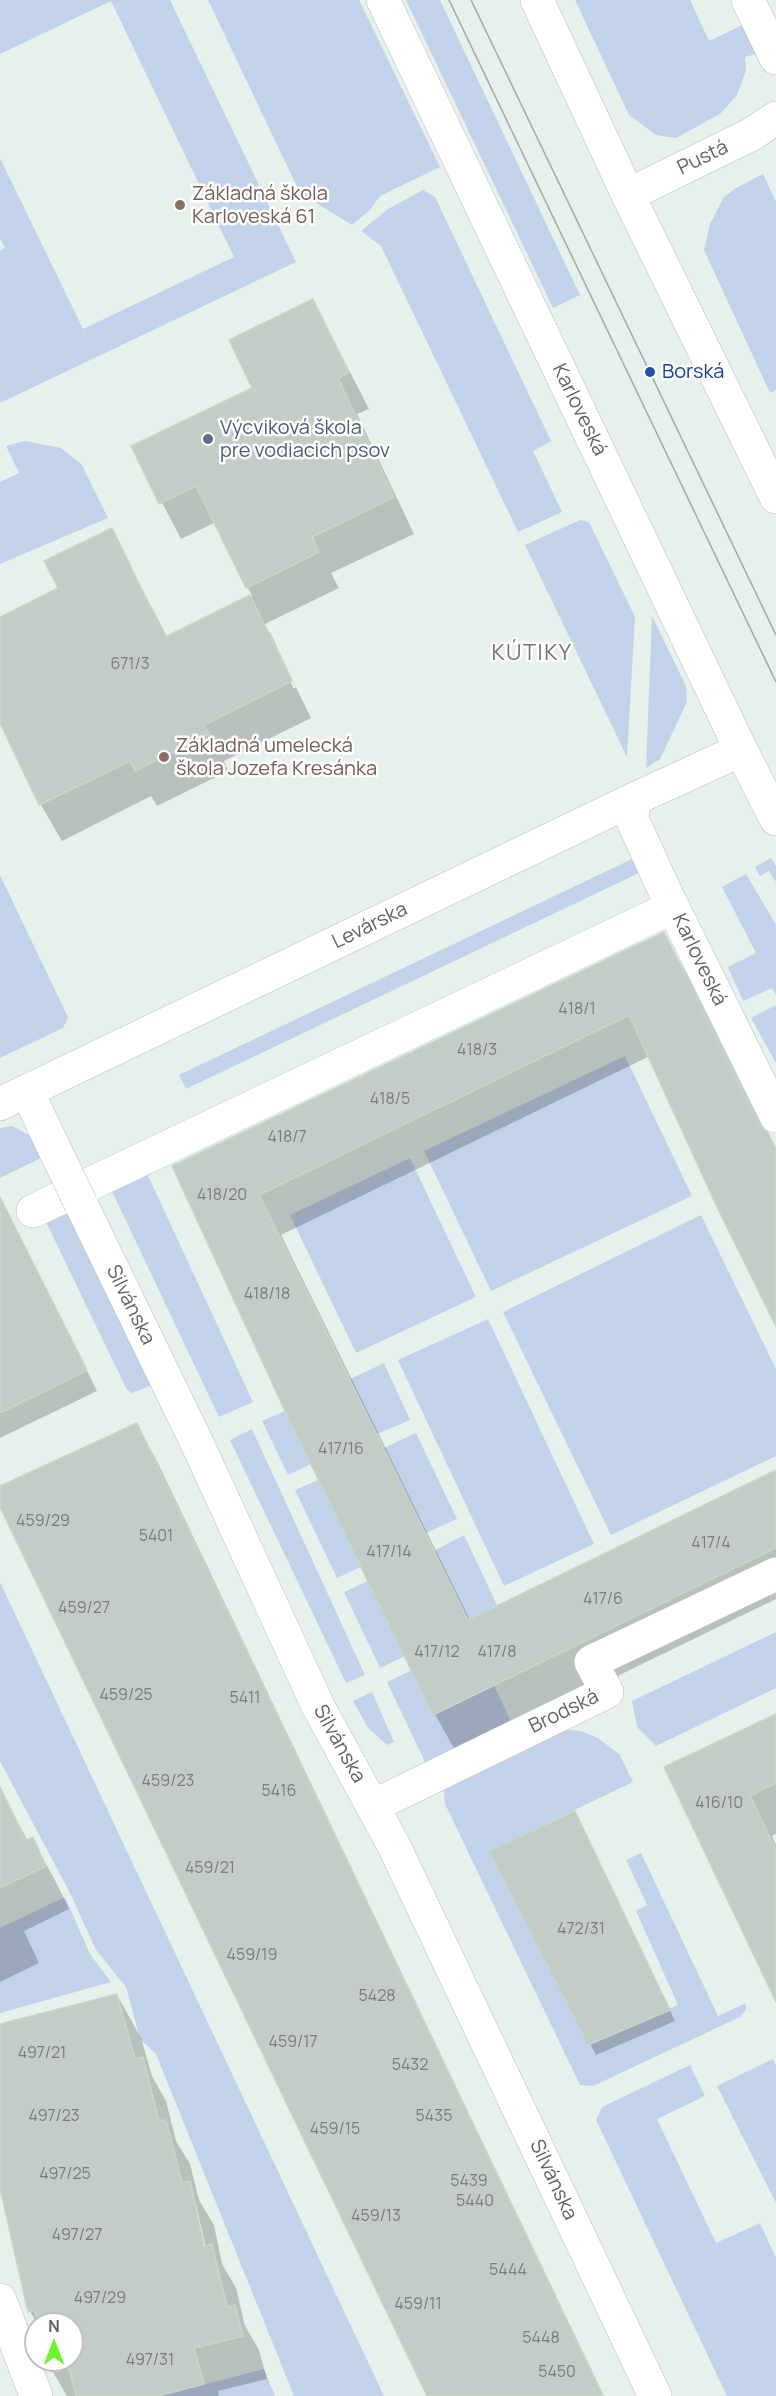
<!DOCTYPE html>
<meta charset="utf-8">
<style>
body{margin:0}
#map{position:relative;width:776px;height:2396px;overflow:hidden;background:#e7f1eb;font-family:Manrope,sans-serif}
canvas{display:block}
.north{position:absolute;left:24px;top:2312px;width:60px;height:60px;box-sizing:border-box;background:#fff;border:2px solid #c3bfc2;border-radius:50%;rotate:0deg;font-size:16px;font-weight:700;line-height:24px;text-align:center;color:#685e67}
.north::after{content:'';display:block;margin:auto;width:21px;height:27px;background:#6bf629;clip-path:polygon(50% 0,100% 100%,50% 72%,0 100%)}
</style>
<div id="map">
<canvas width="776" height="2396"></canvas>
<div class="north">N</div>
</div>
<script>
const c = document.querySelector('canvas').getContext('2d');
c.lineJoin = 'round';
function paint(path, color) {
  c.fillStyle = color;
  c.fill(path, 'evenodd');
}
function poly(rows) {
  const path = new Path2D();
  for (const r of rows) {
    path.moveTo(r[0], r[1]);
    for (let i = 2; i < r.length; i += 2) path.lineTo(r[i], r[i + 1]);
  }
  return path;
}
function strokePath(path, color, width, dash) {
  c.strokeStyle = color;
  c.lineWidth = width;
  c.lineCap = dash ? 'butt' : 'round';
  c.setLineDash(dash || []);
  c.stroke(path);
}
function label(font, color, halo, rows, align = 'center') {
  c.font = font + ' Manrope,sans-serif';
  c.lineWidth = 5;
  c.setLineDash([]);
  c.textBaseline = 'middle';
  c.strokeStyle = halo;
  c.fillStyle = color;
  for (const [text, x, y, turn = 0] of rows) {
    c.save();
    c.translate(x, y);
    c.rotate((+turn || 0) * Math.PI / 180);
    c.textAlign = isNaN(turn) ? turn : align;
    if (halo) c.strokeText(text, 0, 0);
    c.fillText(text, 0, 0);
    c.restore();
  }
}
paint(poly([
 [0,0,170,0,296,262,0,403,0,251,5,248,0,238,0,158,83,329,234,257,111,1,0,54],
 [208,0,359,0,440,167,380,196,369,211,352,225,300,193],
 [406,0,440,0,580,295,553,308],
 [575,0,690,0,709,41,749,22,756,54,745,57,746,71,737,95,720,114,676,138,656,135,629,115],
 [763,174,776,202,776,390,770,393,704,250,710,224,724,197,736,188],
 [423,190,435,197,551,441,533,451,562,512,518,532,381,246,361,231,388,209],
 [25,441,61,448,82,465,108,518,0,564,0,482,19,473,6,446],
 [580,520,589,522,635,617,627,757,525,545],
 [652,616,686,686,687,702,660,759,646,768],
 [771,858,776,866,776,882,769,871,760,876,755,867],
 [632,859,639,873,186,1089,179,1075],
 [746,874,776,925,776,995,772,988,743,1001,728,967,756,953,722,887],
 [0,875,68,1017,63,1028,0,1058],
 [776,1005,776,1063,751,1018],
 [625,1056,692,1196,491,1291,424,1151],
 [12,1126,29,1135,43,1157,0,1178,0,1128],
 [410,1158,476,1297,356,1353,290,1215],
 [144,1167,253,1402,219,1417,108,1183],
 [68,1205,157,1383,132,1393,127,1390,44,1218],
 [701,1215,776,1369,776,1456,611,1535,503,1312],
 [488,1319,594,1544,504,1586,398,1360],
 [384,1363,410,1420,377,1434,350,1379],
 [285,1411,311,1464,288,1475,262,1421],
 [252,1429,365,1675,346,1683,230,1440],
 [416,1433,457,1519,426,1533,384,1448],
 [318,1480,361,1567,337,1578,295,1490],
 [464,1535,497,1605,468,1620,434,1551],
 [368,1581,405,1656,380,1668,344,1592],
 [0,1582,384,2396,294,2396,156,2054,140,2039,126,1987,96,1950,71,1895,0,1761],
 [776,1632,776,1688,656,1746,637,1727,632,1701],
 [412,1670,433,1715,494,1685,512,1724,433,1761,425,1762,387,1682],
 [372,1692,394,1742,387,1745,368,1728,353,1701],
 [559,1729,581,1731,598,1738,620,1755,633,1782,489,1851,588,2045,678,2005,636,1911,647,1905,626,1860,641,1853,718,2016,746,2003,746,2010,740,2017,593,2086,580,2085,445,1804,444,1791,448,1780],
 [65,1897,90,1954,111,1982,0,2013,0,1928],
 [773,2059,776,2066,776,2203,717,2086],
 [690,2065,705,2096,657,2119,716,2243,760,2223,776,2258,776,2396,727,2396,596,2120,602,2107],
 [264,2369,275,2396,160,2396]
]), '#c2d2ea');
paint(poly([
 [313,300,369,409,357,414,414,534,331,573,339,588,265,624,311,718,224,761,228,771,157,806,151,796,62,841,41,805,0,714,0,619,60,589,112,530,167,637,252,596,216,522,181,539,133,447,254,388],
 [266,632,270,632,296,687,294,689],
 [664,934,686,973,776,1155,776,1321,650,1056,281,1235,470,1620,776,1472,776,1599,457,1754,435,1714,174,1167],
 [0,1216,18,1232,97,1391,0,1438],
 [136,1425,156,1459,604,2396,429,2396,0,1504,0,1488],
 [776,1715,776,1834,772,1836,776,1845,776,1998,666,1768],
 [0,1789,28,1841,32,1839,56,1882,69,1909,24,1931,39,1963,0,1982],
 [575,1813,675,2021,596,2055,491,1851],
 [117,1995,141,2038,152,2076,166,2101,176,2141,190,2164,199,2200,214,2225,222,2264,236,2288,245,2326,259,2350,267,2379,218,2391,219,2396,67,2396,53,2372,50,2360,72,2360,72,2324,37,2324,30,2311,0,2182,0,2025],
 [192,2201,196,2204,207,2253,204,2253]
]), '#0003');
const building = poly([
 [313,299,349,372,338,378,394,497,312,537,319,552,246,588,196,486,159,504,131,446,252,388,229,340,313,299],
 [112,528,165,637,250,595,292,681,204,725,209,734,135,771,130,761,39,805,0,723,0,617,58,588,44,561,112,528],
 [664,932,759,1124,768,1133,776,1149,776,1327,717,1207,629,1015,259,1195,468,1620,776,1470,776,1548,433,1715,285,1411,172,1166,664,932],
 [0,1197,87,1370,0,1413,0,1197],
 [137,1423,375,1919,603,2396,427,2396,0,1507,0,1486,137,1423],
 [776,1714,776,1783,750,1796,776,1850,776,2002,664,1767,776,1714],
 [0,1787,26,1841,33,1837,46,1866,0,1888,0,1787],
 [575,1811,670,2010,588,2045,489,1851,575,1811],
 [117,1994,135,2059,143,2057,159,2121,166,2120,182,2183,190,2181,204,2246,212,2244,227,2307,235,2305,243,2336,194,2348,204,2384,158,2396,76,2396,69,2368,52,2372,48,2360,72,2360,72,2324,38,2324,35,2310,28,2312,0,2188,0,2024,117,1994]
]);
paint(building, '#c3ccc6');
strokePath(building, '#c5d7ca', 1.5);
const street = poly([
 [748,0,776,58],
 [628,195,752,134,776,118],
 [632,800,633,821,662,885,776,1116],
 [27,1091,52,1144],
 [0,1104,632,800,741,750],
 [81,1204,196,1441,318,1706,394,1846,655,2396],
 [33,1211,673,907],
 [373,1806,607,1692,591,1662,776,1574],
 [0,2300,36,2396]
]);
const secondary = poly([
 [383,0,741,750,776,819],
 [537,0,628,195,776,497]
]);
strokePath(street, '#c3bbc1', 34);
strokePath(secondary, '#c3bac1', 34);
strokePath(street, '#fff', 33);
strokePath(secondary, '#fff', 33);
strokePath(poly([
 [449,0,776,682],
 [471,0,776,635]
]), '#a8a5a8', 1.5);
const streetBridge = poly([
 [52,1144,81,1204]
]);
strokePath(streetBridge, '#c3bbc1', 34, []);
strokePath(streetBridge, '#fff', 33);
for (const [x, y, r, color] of [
 [180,205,6,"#8d6e63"],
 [650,372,6,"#1a4fb4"],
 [208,439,6,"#5c6f8a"],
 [164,757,6,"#8d6e63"]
]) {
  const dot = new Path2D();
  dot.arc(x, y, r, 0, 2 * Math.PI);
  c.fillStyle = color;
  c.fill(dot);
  strokePath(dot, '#fff', 2);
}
label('16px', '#7f7a7f', null, [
 ["671/3",130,665],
 ["418/1",577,1010],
 ["418/3",477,1051],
 ["418/5",390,1100],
 ["418/7",287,1138],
 ["418/20",222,1196],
 ["418/18",267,1295],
 ["417/16",341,1450],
 ["459/29",43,1522],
 ["5401",156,1537],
 ["417/4",711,1544],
 ["417/14",389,1553],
 ["417/6",603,1600],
 ["459/27",84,1609],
 ["417/12",437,1653],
 ["417/8",497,1653],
 ["459/25",126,1696],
 ["5411",245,1699],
 ["459/23",168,1782],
 ["5416",279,1792],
 ["416/10",719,1804],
 ["459/21",210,1869],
 ["472/31",581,1930],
 ["459/19",252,1956],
 ["5428",377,1997],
 ["459/17",293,2043],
 ["497/21",42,2054],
 ["5432",410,2066],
 ["497/23",54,2117],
 ["5435",434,2117],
 ["459/15",335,2130],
 ["497/25",65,2175],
 ["5439",469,2182],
 ["5440",475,2202],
 ["459/13",376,2217],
 ["497/27",77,2236],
 ["5444",508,2271],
 ["497/29",100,2299],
 ["459/11",418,2305],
 ["5448",541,2339],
 ["497/31",150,2361],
 ["5450",557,2373]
]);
label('20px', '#685e67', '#fff', [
 ["Pustá",703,158,-26],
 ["Karloveská",579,410,64],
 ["Levárska",370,926,-26],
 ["Karloveská",699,960,64],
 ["Silvánska",130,1305,64],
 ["Brodská",564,1712,-26],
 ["Silvánska",339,1744,61],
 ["Silvánska",553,2180,65]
]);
label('20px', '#785e54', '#fff', [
 ["Základná škola",192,194],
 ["Karloveská 61",192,217],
 ["Základná umelecká",176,746],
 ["škola Jozefa Kresánka",176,769]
], 'left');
label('20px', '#164399', '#fff', [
 ["Borská",662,372]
], 'left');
label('20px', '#4e5e75', '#fff', [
 ["Výcviková škola",220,428],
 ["pre vodiacich psov",220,451]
], 'left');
c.letterSpacing = '1.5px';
label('22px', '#7a6f79', '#fff', [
 ["KÚTIKY",532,654]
]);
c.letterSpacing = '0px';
</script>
